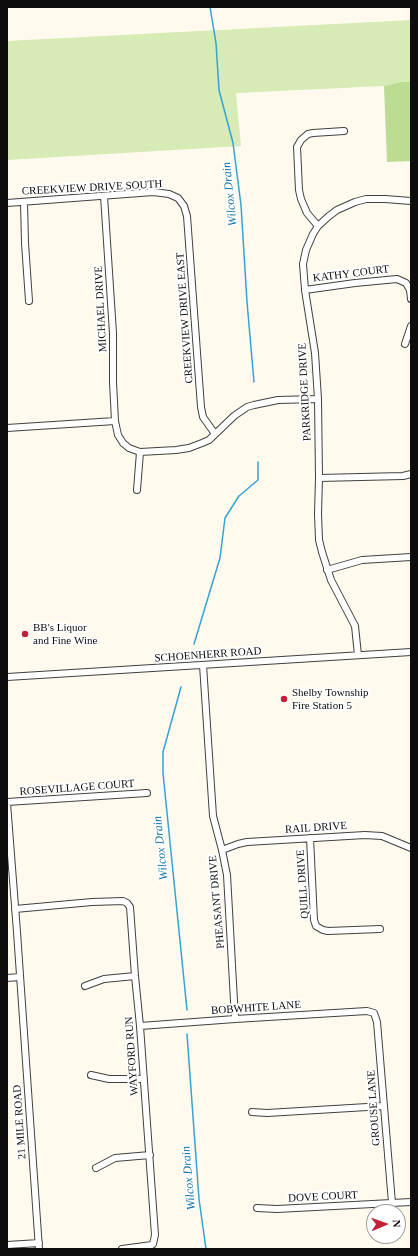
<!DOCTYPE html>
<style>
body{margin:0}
#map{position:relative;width:418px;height:1256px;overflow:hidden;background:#fffaed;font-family:Georgia,serif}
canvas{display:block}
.frame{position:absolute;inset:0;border:8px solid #0d0d0d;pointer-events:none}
.north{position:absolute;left:366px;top:1204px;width:40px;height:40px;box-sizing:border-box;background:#fff;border:1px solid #9e9e9e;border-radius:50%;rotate:88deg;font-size:11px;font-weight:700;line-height:16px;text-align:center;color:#0d0d0d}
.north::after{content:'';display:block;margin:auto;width:14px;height:18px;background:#c31f37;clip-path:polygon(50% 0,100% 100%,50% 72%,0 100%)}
</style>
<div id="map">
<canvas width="418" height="1256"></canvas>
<div class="frame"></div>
<div class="north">N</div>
</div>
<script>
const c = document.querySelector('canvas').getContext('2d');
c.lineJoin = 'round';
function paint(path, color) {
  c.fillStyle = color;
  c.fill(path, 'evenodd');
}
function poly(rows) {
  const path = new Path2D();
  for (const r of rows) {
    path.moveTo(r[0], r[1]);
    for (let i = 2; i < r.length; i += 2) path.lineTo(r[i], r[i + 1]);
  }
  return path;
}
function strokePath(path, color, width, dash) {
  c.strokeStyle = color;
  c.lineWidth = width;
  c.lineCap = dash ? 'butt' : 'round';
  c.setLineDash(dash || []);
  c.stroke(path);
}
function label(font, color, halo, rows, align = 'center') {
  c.font = font + ' Georgia,serif';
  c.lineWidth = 4;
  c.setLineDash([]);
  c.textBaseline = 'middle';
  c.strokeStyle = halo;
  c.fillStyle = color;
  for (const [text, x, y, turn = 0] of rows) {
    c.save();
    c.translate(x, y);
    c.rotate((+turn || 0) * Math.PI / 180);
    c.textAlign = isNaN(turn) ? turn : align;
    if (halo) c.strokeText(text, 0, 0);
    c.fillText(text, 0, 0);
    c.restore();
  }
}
paint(poly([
 [411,20,411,82,401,82,384,86,236,93,241,146,7,160,7,41]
]), '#d6ebb5');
paint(poly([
 [401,82,411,82,411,161,387,162,384,86]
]), '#bcdc94');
strokePath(poly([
 [210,7,216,43,219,90,233,143,241,205,247,302,254,382],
 [194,644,220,558,225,518,239,496,258,480,258,462],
 [181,687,163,752,163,773,187,1010],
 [187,1034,199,1199,206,1249]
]), '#34a3d3', 1.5);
const minor = poly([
 [104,196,113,333,113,382,115,421,118,435,123,443,129,448,140,452,176,450,189,448,202,443,209,440,234,416,247,407,254,405,278,400,318,399],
 [24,202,25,243,29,301],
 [7,203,153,192,169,194,178,198,184,206,187,216,201,407,203,417,215,434],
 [318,226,307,213,301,199,299,190,297,147,301,140,308,134,313,133,344,131],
 [305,290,355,283,397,279,406,283,410,290,411,299],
 [405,344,411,326],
 [7,428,115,421],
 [319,478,403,476,411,474],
 [137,490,140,452],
 [327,570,362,560,411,557],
 [358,655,355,626,331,580,322,552,319,540,318,514,319,478,318,399,315,353,305,290,303,264,306,250,313,234,318,226,329,216,337,210,355,202,366,199,385,199,411,201],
 [203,665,213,816,222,850,227,875,235,1019],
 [7,677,411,652],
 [7,802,147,793],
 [7,803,17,932,39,1249],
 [310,838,314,920,316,926,323,930,328,931,380,929],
 [222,850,238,844,247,842,365,835,382,836,411,848],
 [15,909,92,902,123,901,127,903,130,907,135,976,140,1026,155,1235,153,1244,152,1245,122,1249],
 [7,978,20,977],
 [85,986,104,979,135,976],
 [140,1026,235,1019,367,1011,374,1013,377,1022,392,1203],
 [91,1075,109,1079,143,1079],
 [252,1112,267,1113,384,1106],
 [96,1168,115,1158,150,1155],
 [257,1208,277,1209,411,1202],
 [7,1245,39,1243]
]);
strokePath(minor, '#404040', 8);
strokePath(minor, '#fff', 6);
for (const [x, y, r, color] of [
 [25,634,4,"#c31f37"],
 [284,699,4,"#c31f37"]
]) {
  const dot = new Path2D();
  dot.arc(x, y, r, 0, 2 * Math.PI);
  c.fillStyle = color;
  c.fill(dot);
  strokePath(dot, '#fff', 1.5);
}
label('11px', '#0d0d0d', '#fff', [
 ["CREEKVIEW DRIVE SOUTH",92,188,-3],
 ["KATHY COURT",351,274,-7],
 ["MICHAEL DRIVE",101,309,-93],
 ["CREEKVIEW DRIVE EAST",185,318,-94],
 ["PARKRIDGE DRIVE",305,392,-93],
 ["SCHOENHERR ROAD",208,655,-4],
 ["ROSEVILLAGE COURT",77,788,-4],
 ["RAIL DRIVE",316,828,-4],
 ["QUILL DRIVE",303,884,-94],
 ["PHEASANT DRIVE",217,902,-95],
 ["BOBWHITE LANE",256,1008,-4],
 ["WAYFORD RUN",132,1056,-94],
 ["GROUSE LANE",374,1108,-94],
 ["21 MILE ROAD",20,1122,-94],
 ["DOVE COURT",323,1197,-3]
]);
label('11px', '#0d0d0d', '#fff', [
 ["BB's Liquor",33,628],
 ["and Fine Wine",33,641],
 ["Shelby Township",292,693],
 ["Fire Station 5",292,706]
], 'left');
label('italic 12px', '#1172a4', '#fff', [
 ["Wilcox Drain",230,194,-96],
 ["Wilcox Drain",161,848,-96],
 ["Wilcox Drain",189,1178,-95]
]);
</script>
